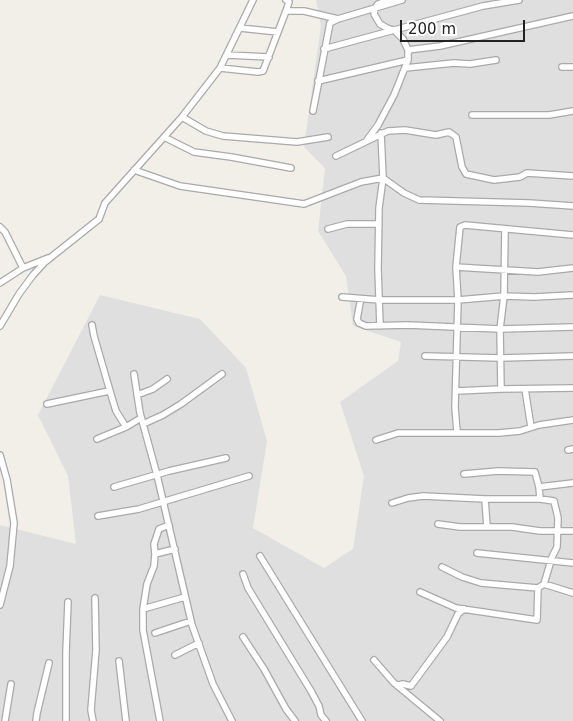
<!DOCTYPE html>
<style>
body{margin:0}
#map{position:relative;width:573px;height:721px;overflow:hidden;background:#f2efe9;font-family:"DejaVu Sans",sans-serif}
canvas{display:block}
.scale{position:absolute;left:400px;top:20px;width:125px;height:22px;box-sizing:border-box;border:2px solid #222;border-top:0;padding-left:6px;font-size:15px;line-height:18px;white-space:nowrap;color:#222;-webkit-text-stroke:4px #fff;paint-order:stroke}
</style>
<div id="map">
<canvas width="573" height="721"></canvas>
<div class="scale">200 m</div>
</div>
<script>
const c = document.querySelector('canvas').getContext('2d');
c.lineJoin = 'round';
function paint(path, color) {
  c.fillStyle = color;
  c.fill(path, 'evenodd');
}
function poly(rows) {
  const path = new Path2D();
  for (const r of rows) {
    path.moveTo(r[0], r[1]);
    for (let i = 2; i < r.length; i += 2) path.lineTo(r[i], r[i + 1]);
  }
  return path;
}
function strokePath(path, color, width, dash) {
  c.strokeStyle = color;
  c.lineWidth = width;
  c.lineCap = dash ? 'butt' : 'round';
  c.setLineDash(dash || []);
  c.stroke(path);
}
paint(poly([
 [316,0,573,0,573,721,0,721,0,525,76,544,68,476,38,415,100,295,200,319,246,368,267,441,253,528,324,568,353,549,364,476,340,402,398,361,401,342,353,326,346,276,318,231,325,168,304,147,321,26]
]), '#e0dfdf');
const minor = poly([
 [286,11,304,11,338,19],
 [240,28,278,32],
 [324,49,483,6,519,0],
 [408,50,440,46,573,16],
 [227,55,269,57],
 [562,67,573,67],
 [220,68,258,72,263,71,286,11,289,2,286,0],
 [405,68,454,63,470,64,496,60],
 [318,81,408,60,408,50,403,39,395,31,387,28,380,24,374,14,375,8,378,4,389,0],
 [313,111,330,23,338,19,402,0],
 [472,115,549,115,573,111],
 [182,117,206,131,223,136,297,142,328,137],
 [164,137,194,152,231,157,291,168],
 [367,140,378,125,394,95,408,60],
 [336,156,388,131,405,130,436,135,449,132,456,137,462,167,466,174,494,180,520,177,527,173,573,176],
 [134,170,180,186,304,204,361,182,383,178,404,193,419,200,529,203,573,206],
 [0,227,5,232,23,268],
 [328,229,347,224,379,224],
 [456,267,538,272,573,268],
 [0,283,23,268,48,258],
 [342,297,380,300,458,300,504,296,534,297,573,295],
 [360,303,357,319,359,323,366,326,408,325,500,329,573,327],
 [92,325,94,336,112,398,116,411,126,427],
 [0,326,19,294,33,275,45,262,99,219,105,203,182,117,220,68,253,0],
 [380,326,378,269,379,208,383,178,381,133],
 [425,356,501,358,573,356],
 [134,374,140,413,157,475,192,625,213,684,232,721],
 [501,389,500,329,504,296,505,229],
 [525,389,531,427],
 [456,391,501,389,573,388],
 [137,395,153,389,167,379],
 [47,404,109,391],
 [143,424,163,415,181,404,222,374],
 [457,432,455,407,458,300,456,267,460,227,465,225,573,235],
 [97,439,126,427,141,418],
 [376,440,398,433,499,433,520,431,539,425,573,420],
 [568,450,573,449],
 [0,455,7,480,14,523,10,566,0,605],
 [464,474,498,471,535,472,539,487,540,499],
 [114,487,169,471,226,458],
 [539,487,573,483],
 [485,499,487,527],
 [392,503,408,498,423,496,485,499,540,499,554,501,558,518,557,547,552,557,544,584],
 [98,516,139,509,249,476],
 [438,524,460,527,512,527,540,531,573,531],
 [477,553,573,563],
 [155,554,175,549],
 [260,556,362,721],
 [442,567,462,577,481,583,538,588,544,584,573,593],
 [243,574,248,588,311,691,319,706,321,715,326,721],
 [420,592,456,608,537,620,538,588],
 [143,609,185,597],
 [155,633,191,621],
 [243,637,264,669,286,709,295,721],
 [175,655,199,643],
 [374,660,394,683,440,721],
 [119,661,126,721],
 [398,685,403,684,411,686,447,637,458,614,464,609],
 [5,721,11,684],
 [36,721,37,713,49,663],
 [66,721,66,653,68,602],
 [93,721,91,710,96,650,95,598],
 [160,721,143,630,143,609,147,584,154,566,155,554,154,544,159,529,169,525]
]);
strokePath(minor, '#a9a9a9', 8);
strokePath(minor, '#fff', 5.5);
</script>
